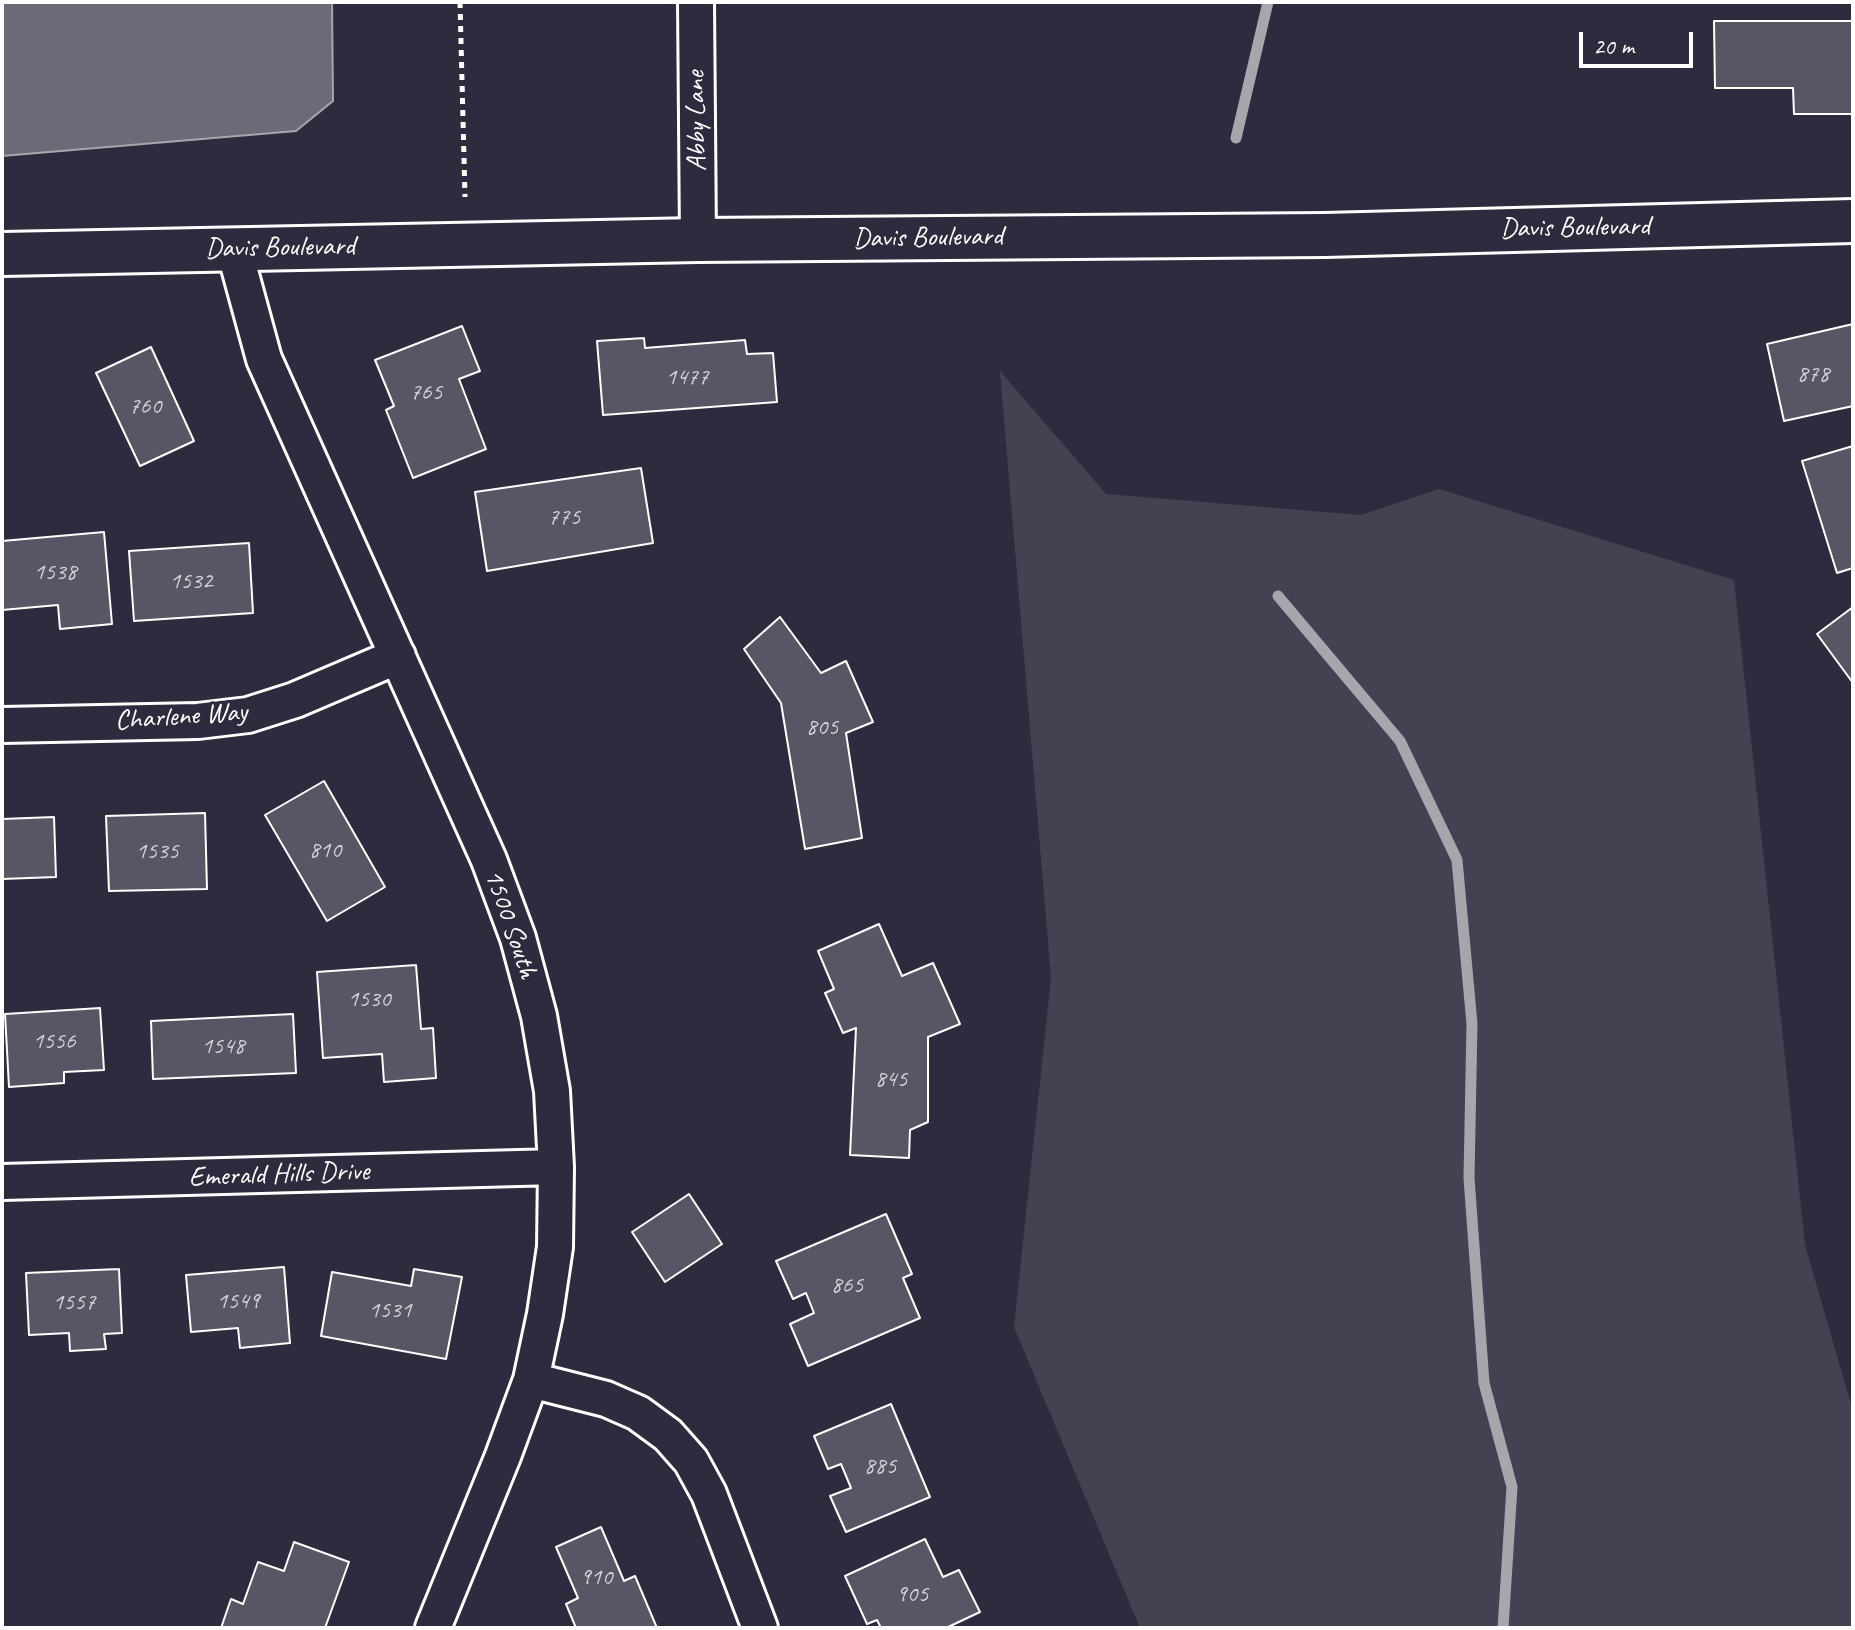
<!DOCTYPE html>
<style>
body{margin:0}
#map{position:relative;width:1855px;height:1630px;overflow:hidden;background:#2f2a3d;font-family:Caveat,sans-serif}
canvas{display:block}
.frame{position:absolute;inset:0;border:4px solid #fff;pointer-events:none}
.scale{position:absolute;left:1579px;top:32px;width:114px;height:36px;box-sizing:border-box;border:4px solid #fff;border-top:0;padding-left:10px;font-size:24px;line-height:28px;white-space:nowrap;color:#fff;-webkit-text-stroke:6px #2f2a3d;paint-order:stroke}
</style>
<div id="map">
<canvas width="1855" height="1630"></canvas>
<div class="frame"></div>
<div class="scale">20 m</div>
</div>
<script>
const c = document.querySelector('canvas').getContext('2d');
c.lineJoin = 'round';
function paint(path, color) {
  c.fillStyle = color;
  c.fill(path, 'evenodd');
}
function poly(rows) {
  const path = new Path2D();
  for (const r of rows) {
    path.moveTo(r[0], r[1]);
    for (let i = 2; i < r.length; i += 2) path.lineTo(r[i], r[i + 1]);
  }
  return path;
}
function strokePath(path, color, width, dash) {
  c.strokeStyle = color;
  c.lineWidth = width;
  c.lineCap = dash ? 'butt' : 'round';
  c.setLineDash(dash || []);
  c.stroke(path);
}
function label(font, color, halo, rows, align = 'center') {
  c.font = font + ' Caveat,sans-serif';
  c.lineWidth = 6;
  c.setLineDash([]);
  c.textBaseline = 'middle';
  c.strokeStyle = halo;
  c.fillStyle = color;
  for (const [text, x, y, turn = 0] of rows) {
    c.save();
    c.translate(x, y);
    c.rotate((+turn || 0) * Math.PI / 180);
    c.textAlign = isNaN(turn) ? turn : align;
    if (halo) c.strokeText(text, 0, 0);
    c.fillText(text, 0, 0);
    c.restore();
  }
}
paint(poly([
 [1000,371,1106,494,1361,515,1439,489,1734,580,1805,1245,1853,1411,1853,1628,1140,1628,1014,1327,1051,978]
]), '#464152');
const water = poly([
 [2,2,332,2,333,101,296,131,2,156,2,2]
]);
paint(water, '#6d6a77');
strokePath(water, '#a7a6ad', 2);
strokePath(poly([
 [1236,138,1268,2],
 [1278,596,1400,741,1457,860,1472,1024,1469,1178,1484,1383,1512,1487,1503,1628]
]), '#a7a6ad', 11);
const building = poly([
 [1714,21,1852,21,1853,114,1794,114,1793,88,1715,88,1714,21],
 [1853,324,1853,406,1784,421,1767,344,1853,324],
 [462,326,480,371,459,379,486,449,413,478,386,410,394,406,375,360,462,326],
 [644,338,645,348,745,340,747,354,773,353,777,402,603,415,597,341,644,338],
 [151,347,194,441,140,466,96,373,151,347],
 [1853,446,1853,568,1837,573,1802,461,1853,446],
 [641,468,653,543,487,571,475,492,641,468],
 [104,532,112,624,60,629,58,605,2,610,2,541,104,532],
 [249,543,253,613,134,621,129,551,249,543],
 [1853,607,1853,683,1817,634,1853,607],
 [780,617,821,673,846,661,873,722,846,733,862,838,805,849,781,703,744,649,780,617],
 [324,781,385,887,327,921,265,815,324,781],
 [205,813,207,889,109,891,106,816,205,813],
 [54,817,56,877,2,879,2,819,54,817],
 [879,924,902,976,933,963,960,1024,928,1037,928,1122,910,1130,909,1158,850,1155,856,1028,843,1033,825,993,834,989,818,951,879,924],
 [416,965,421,1029,433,1028,436,1078,384,1082,382,1054,323,1058,317,972,416,965],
 [100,1008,104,1070,64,1072,64,1083,9,1087,5,1014,100,1008],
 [293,1014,296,1073,153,1079,151,1021,293,1014],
 [689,1194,722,1244,665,1282,632,1232,689,1194],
 [886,1214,912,1274,903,1278,920,1318,808,1366,790,1324,814,1313,806,1293,793,1299,776,1261,886,1214],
 [284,1267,290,1343,240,1348,238,1328,191,1332,186,1275,284,1267],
 [119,1269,122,1333,104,1334,106,1349,70,1351,69,1333,29,1335,26,1273,119,1269],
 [414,1269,462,1277,446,1359,321,1336,332,1272,411,1286,414,1269],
 [891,1404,930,1497,846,1532,830,1496,851,1488,841,1464,828,1469,814,1436,891,1404],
 [601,1527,624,1581,635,1576,657,1628,576,1628,566,1604,578,1598,556,1547,601,1527],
 [925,1539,943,1577,959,1570,980,1612,946,1628,881,1628,877,1620,867,1624,845,1576,925,1539],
 [294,1542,349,1562,325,1628,221,1628,231,1599,243,1604,258,1562,284,1571,294,1542]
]);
paint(building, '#595564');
strokePath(building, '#fff', 2);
const minor = poly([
 [696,2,698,240],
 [234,249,264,359,489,860,518,938,539,1016,552,1091,556,1167,555,1247,545,1314,531,1380,503,1456,433,1628],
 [2,725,198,721,248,715,295,700,398,656],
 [2,1182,556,1167],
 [531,1380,606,1399,638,1413,668,1435,691,1461,709,1494,760,1628]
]);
const tertiary = poly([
 [2,254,698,240,1325,235,1853,221]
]);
strokePath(minor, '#fff', 40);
strokePath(tertiary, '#fff', 48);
strokePath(poly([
 [460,2,465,197]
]), '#fff', 5, [6, 6]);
strokePath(minor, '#2f2a3d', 34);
strokePath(tertiary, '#2f2a3d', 42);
label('24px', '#d6d4d8', null, [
 ["878",1813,375],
 ["1477",687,378],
 ["765",426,393],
 ["760",145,407],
 ["775",564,518],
 ["1538",55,573],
 ["1532",191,582],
 ["805",822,728],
 ["810",325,851],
 ["1535",157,852],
 ["1530",369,1000],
 ["1556",54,1042],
 ["1548",223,1047],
 ["845",891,1080],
 ["865",847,1286],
 ["1549",238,1302],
 ["1557",74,1303],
 ["1531",390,1311],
 ["885",880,1467],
 ["910",596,1578],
 ["905",912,1595]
]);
label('28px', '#fff', '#2f2a3d', [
 ["Abby Lane",697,121,-91],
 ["Davis Boulevard",1575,228,-1],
 ["Davis Boulevard",928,238,-1],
 ["Davis Boulevard",280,248,-1],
 ["Charlene Way",181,717,-4],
 ["1500 South",510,924,71],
 ["Emerald Hills Drive",279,1175,-2]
]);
</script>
